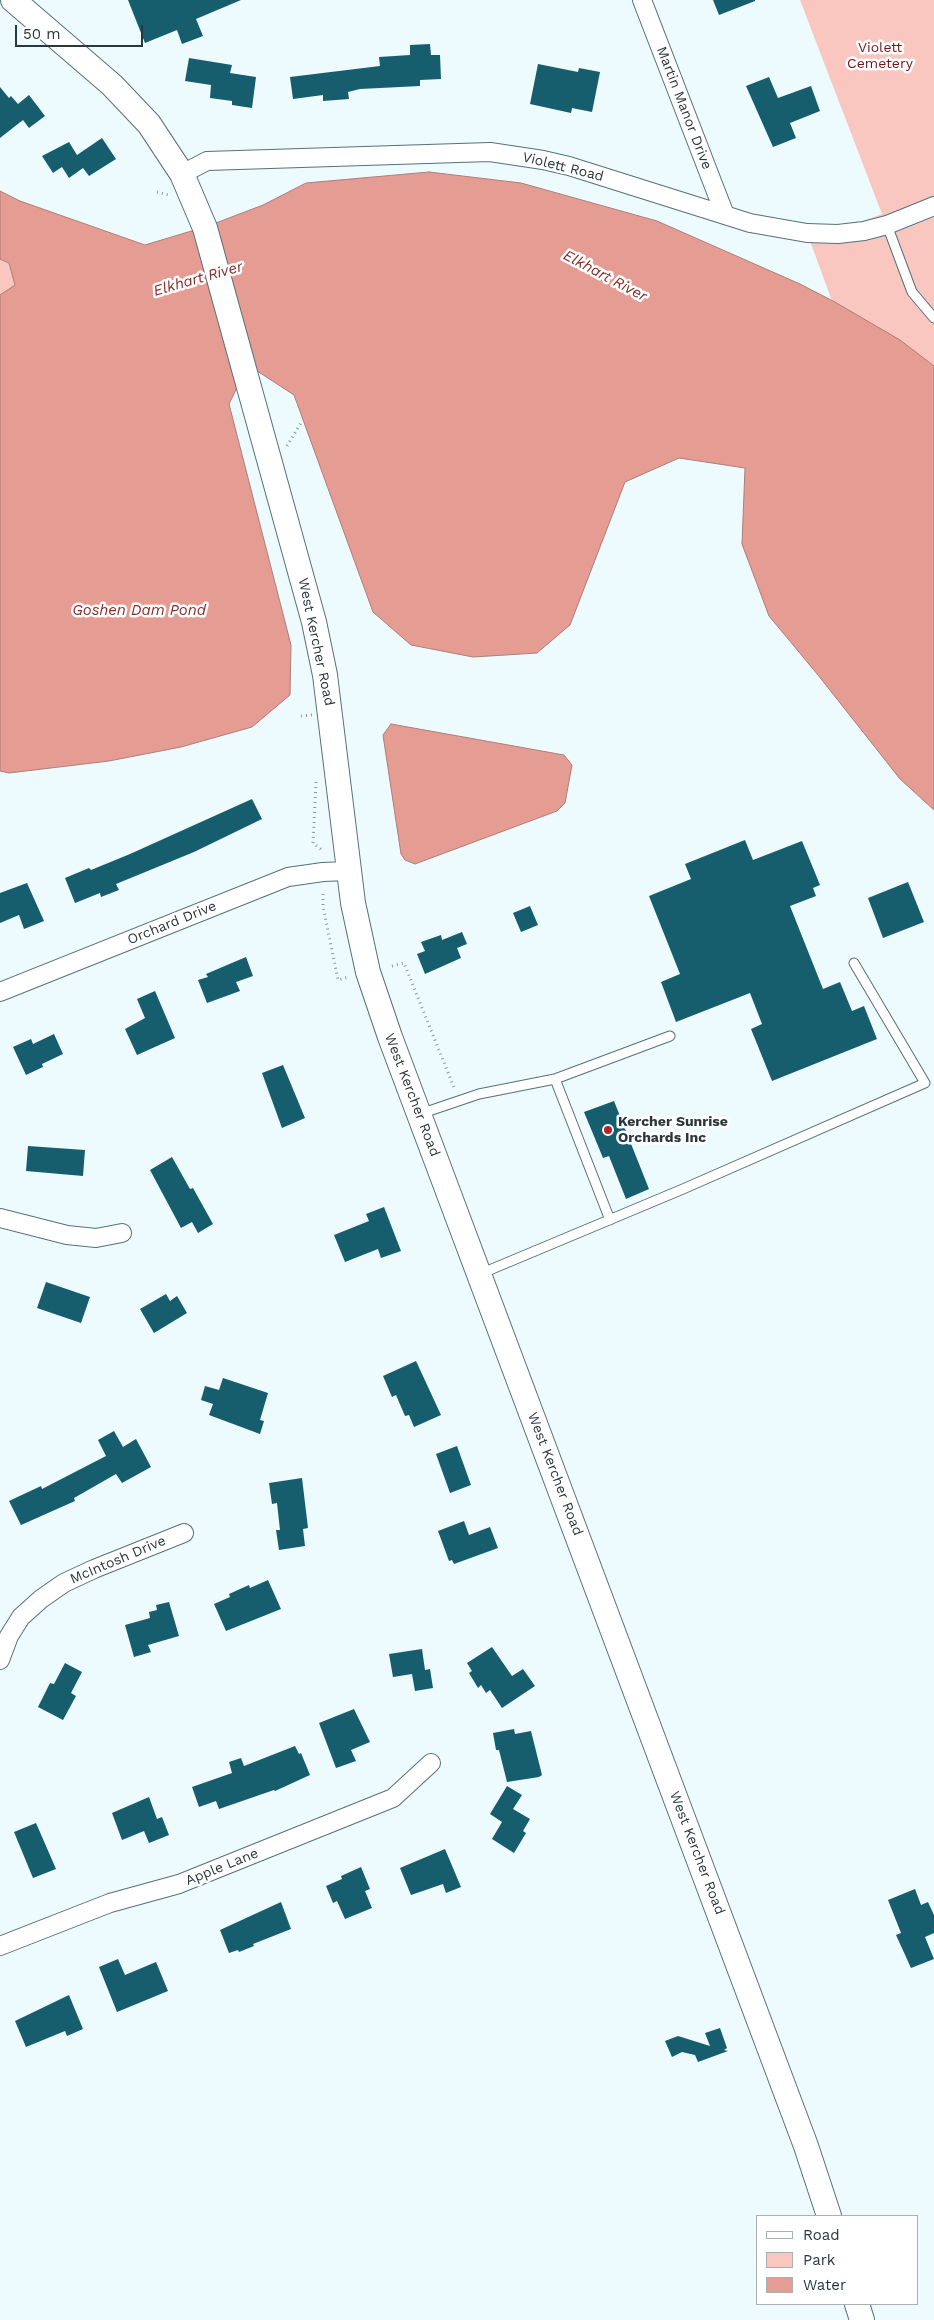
<!DOCTYPE html>
<style>
body{margin:0}
#map{position:relative;width:934px;height:2320px;overflow:hidden;background:#edfafe;font-family:"Work Sans",sans-serif}
canvas{display:block}
.legend{position:absolute;left:756px;top:2215px;width:162px;height:90px;box-sizing:border-box;background:#fff;border:1px solid #aaafb1;margin:0;padding:6px 9px;list-style:none;font-size:15px;color:#2b373b}
.legend li{display:flex;align-items:center;gap:10px;height:25px}
.legend b{width:25px;border:1px solid #aaafb1}
.scale{position:absolute;left:15px;top:25px;width:128px;height:22px;box-sizing:border-box;border:2px solid #2b373b;border-top:0;padding-left:6px;font-size:15px;line-height:18px;white-space:nowrap;color:#2b373b;-webkit-text-stroke:4px #fff;paint-order:stroke}
</style>
<div id="map">
<canvas width="934" height="2320"></canvas>
<ul class="legend">
<li><b style="height:6px;background:#fff"></b>Road</li>
<li><b style="height:14px;background:#f9c7c0"></b>Park</li>
<li><b style="height:14px;background:#e59c93"></b>Water</li>
</ul>
<div class="scale">50 m</div>
</div>
<script>
const c = document.querySelector('canvas').getContext('2d');
c.lineJoin = 'round';
function paint(path, color) {
  c.fillStyle = color;
  c.fill(path, 'evenodd');
}
function poly(rows) {
  const path = new Path2D();
  for (const r of rows) {
    path.moveTo(r[0], r[1]);
    for (let i = 2; i < r.length; i += 2) path.lineTo(r[i], r[i + 1]);
  }
  return path;
}
function strokePath(path, color, width, dash) {
  c.strokeStyle = color;
  c.lineWidth = width;
  c.lineCap = dash ? 'butt' : 'round';
  c.setLineDash(dash || []);
  c.stroke(path);
}
function label(font, color, halo, rows, align = 'center') {
  c.font = font + ' "Work Sans",sans-serif';
  c.lineWidth = 5;
  c.setLineDash([]);
  c.textBaseline = 'middle';
  c.strokeStyle = halo;
  c.fillStyle = color;
  for (const [text, x, y, turn = 0] of rows) {
    c.save();
    c.translate(x, y);
    c.rotate((+turn || 0) * Math.PI / 180);
    c.textAlign = isNaN(turn) ? turn : align;
    if (halo) c.strokeText(text, 0, 0);
    c.fillText(text, 0, 0);
    c.restore();
  }
}
paint(poly([
 [800,0,934,0,934,376,800,284,832,301,810,241,882,214],
 [0,259,9,263,15,285,0,295]
]), '#f9c7c0');
const water = poly([
 [429,172,521,183,657,221,800,284,833,301,900,340,934,366,934,810,900,779,818,675,769,616,742,544,745,468,679,458,625,482,570,625,537,653,473,657,411,645,373,612,294,395,248,365,229,404,291,645,290,695,252,727,181,747,109,761,9,773,0,771,0,295,15,285,9,263,0,259,0,191,20,201,145,245,208,226,263,205,306,183,429,172],
 [391,724,564,755,572,765,565,803,557,811,415,864,405,860,401,854,383,735,391,724]
]);
paint(water, '#e59c93');
strokePath(water, '#ad7e79', 1);
paint(poly([
 [128,0,241,0,196,19,203,36,182,44,177,30,145,43],
 [713,0,755,0,755,1,719,15],
 [430,44,431,55,440,55,441,79,420,80,420,86,360,89,348,92,349,99,323,101,323,95,293,99,290,77,380,66,379,57,410,55,410,45],
 [189,58,232,65,230,73,256,77,252,108,232,105,232,101,210,98,211,85,185,81],
 [538,64,578,72,579,68,600,72,592,112,572,108,571,113,530,104],
 [769,77,778,98,811,86,820,111,790,123,796,138,773,147,746,86],
 [0,87,9,98,11,96,18,104,29,95,45,116,29,128,23,120,0,138],
 [102,138,116,159,89,176,83,168,69,178,62,167,53,173,42,156,69,142,77,155],
 [252,799,262,819,194,852,116,884,119,890,101,897,100,893,75,903,65,878,89,868,91,870,130,854],
 [745,840,753,860,802,841,820,885,813,888,816,896,790,906,823,989,840,982,852,1011,864,1006,877,1039,772,1081,751,1029,762,1024,750,993,676,1022,661,982,680,974,649,896,691,879,685,864],
 [908,882,924,922,883,938,868,898],
 [27,883,44,921,24,929,19,915,0,923,0,893],
 [530,906,538,925,521,932,513,913],
 [462,932,467,944,457,948,461,958,425,974,417,954,425,951,421,942,441,935,442,940],
 [246,957,253,976,236,982,240,991,207,1003,198,980,208,977,206,974],
 [155,991,175,1038,137,1055,125,1029,145,1018,137,999],
 [54,1034,63,1054,42,1064,43,1067,26,1075,13,1047,31,1039,33,1044],
 [283,1065,305,1118,282,1128,262,1073],
 [614,1101,649,1189,626,1199,609,1156,603,1158,584,1112],
 [28,1146,85,1150,83,1176,26,1171],
 [172,1157,190,1189,193,1188,213,1224,198,1233,192,1222,181,1228,150,1170],
 [384,1207,401,1251,381,1258,378,1249,345,1262,334,1235,369,1221,366,1214],
 [46,1282,90,1297,81,1323,37,1308],
 [166,1294,170,1301,177,1296,187,1313,154,1333,140,1309],
 [416,1361,441,1415,414,1427,409,1415,405,1416,396,1395,392,1397,383,1376],
 [223,1378,268,1393,260,1420,264,1421,260,1434,209,1415,213,1404,201,1400,205,1386,219,1390],
 [114,1431,123,1447,136,1439,151,1467,122,1483,116,1474,74,1498,75,1501,21,1525,9,1501,41,1486,42,1489,106,1456,98,1440],
 [457,1446,471,1485,450,1493,436,1454],
 [302,1478,308,1528,303,1529,305,1546,279,1550,276,1530,280,1530,277,1503,272,1504,269,1483],
 [464,1521,469,1535,490,1527,498,1548,454,1564,452,1560,449,1561,438,1531],
 [268,1580,281,1609,226,1631,214,1604,230,1597,229,1594,249,1585,250,1588],
 [169,1602,179,1636,148,1645,151,1652,134,1657,125,1625,150,1618,149,1612,157,1610,156,1605],
 [492,1647,512,1676,523,1669,535,1686,502,1708,490,1690,486,1693,481,1685,478,1688,469,1673,472,1671,467,1663],
 [422,1649,425,1670,430,1669,433,1688,415,1691,412,1674,393,1677,389,1654],
 [65,1663,82,1672,71,1693,76,1696,63,1720,38,1707,50,1683,54,1684],
 [354,1709,370,1742,351,1750,356,1761,336,1768,319,1723],
 [514,1729,515,1734,531,1731,542,1775,539,1777,507,1782,499,1750,496,1750,493,1733],
 [295,1746,299,1754,301,1753,310,1775,275,1791,274,1790,219,1809,216,1801,199,1807,192,1787,232,1773,229,1762,241,1758,244,1766],
 [507,1786,522,1795,513,1809,530,1819,523,1831,526,1833,514,1853,492,1839,502,1822,490,1814],
 [149,1797,157,1819,162,1817,169,1835,149,1843,144,1831,122,1840,112,1813],
 [36,1823,56,1869,33,1878,14,1832],
 [445,1849,461,1887,446,1893,443,1884,411,1895,400,1868],
 [361,1867,370,1889,365,1891,372,1908,345,1919,337,1901,333,1903,326,1886,342,1879,341,1876],
 [915,1889,921,1905,928,1902,934,1915,934,1933,925,1937,934,1959,911,1968,896,1935,901,1933,888,1900],
 [281,1902,291,1929,253,1944,254,1946,239,1952,238,1950,229,1953,220,1930],
 [118,1959,125,1975,156,1962,168,1991,117,2012,99,1967],
 [69,1995,83,2029,67,2036,65,2031,26,2047,15,2021],
 [720,2028,727,2048,724,2050,728,2051,698,2062,695,2055,682,2052,672,2057,665,2041,678,2036,710,2046,705,2033]
]), '#165d6e');
const service = poly([
 [887,225,912,292,934,318],
 [555,1079,610,1220],
 [420,1114,479,1094,555,1079,670,1036],
 [480,1274,683,1189,925,1083,854,963]
]);
const minor = poly([
 [642,0,725,215],
 [182,174,207,161,490,152,543,160,569,166,750,223,807,233,838,234,864,231,887,225,934,206],
 [0,992,288,877,323,872,348,871],
 [0,1218,67,1235,96,1238,122,1233],
 [0,1660,9,1636,21,1617,41,1599,64,1583,94,1569,184,1533],
 [0,1946,110,1903,179,1884,393,1798,431,1763]
]);
const secondary = poly([
 [13,0,112,85,149,124,182,174,205,228,314,622,325,675,353,903,368,972,390,1037,806,2146,829,2216],
 [857,2304,862,2320]
]);
strokePath(service, '#55717a', 11);
strokePath(minor, '#55717a', 20);
strokePath(secondary, '#55717a', 26);
strokePath(poly([
 [157,192,169,195],
 [287,446,301,423],
 [301,716,312,715],
 [316,782,313,843,322,850],
 [323,894,323,906,338,980,349,977],
 [392,966,404,963,455,1090]
]), '#8c999d', 3, [1, 4]);
strokePath(service, '#fff', 9);
strokePath(minor, '#fff', 18);
strokePath(secondary, '#fff', 24);
for (const [x, y, r, color] of [
 [608,1130,5,"#b42423"]
]) {
  const dot = new Path2D();
  dot.arc(x, y, r, 0, 2 * Math.PI);
  c.fillStyle = color;
  c.fill(dot);
  strokePath(dot, '#fff', 2);
}
label('14px', '#6d1715', '#fff', [
 ["Violett",880,48],
 ["Cemetery",880,64]
]);
label('14px', '#2b373b', '#fff', [
 ["Martin Manor Drive",684,108,69],
 ["Violett Road",563,167,14],
 ["West Kercher Road",316,642,78],
 ["Orchard Drive",172,923,-22],
 ["West Kercher Road",412,1095,69],
 ["West Kercher Road",555,1474,69],
 ["McIntosh Drive",118,1560,-23],
 ["West Kercher Road",697,1853,69],
 ["Apple Lane",222,1867,-22]
]);
label('bold 14px', '#2b373b', '#fff', [
 ["Kercher Sunrise",618,1122],
 ["Orchards Inc",618,1138]
], 'left');
label('italic 15px', '#832d27', '#fff', [
 ["Elkhart River",605,276,28],
 ["Elkhart River",198,279,-16],
 ["Goshen Dam Pond",139,611]
]);
</script>
